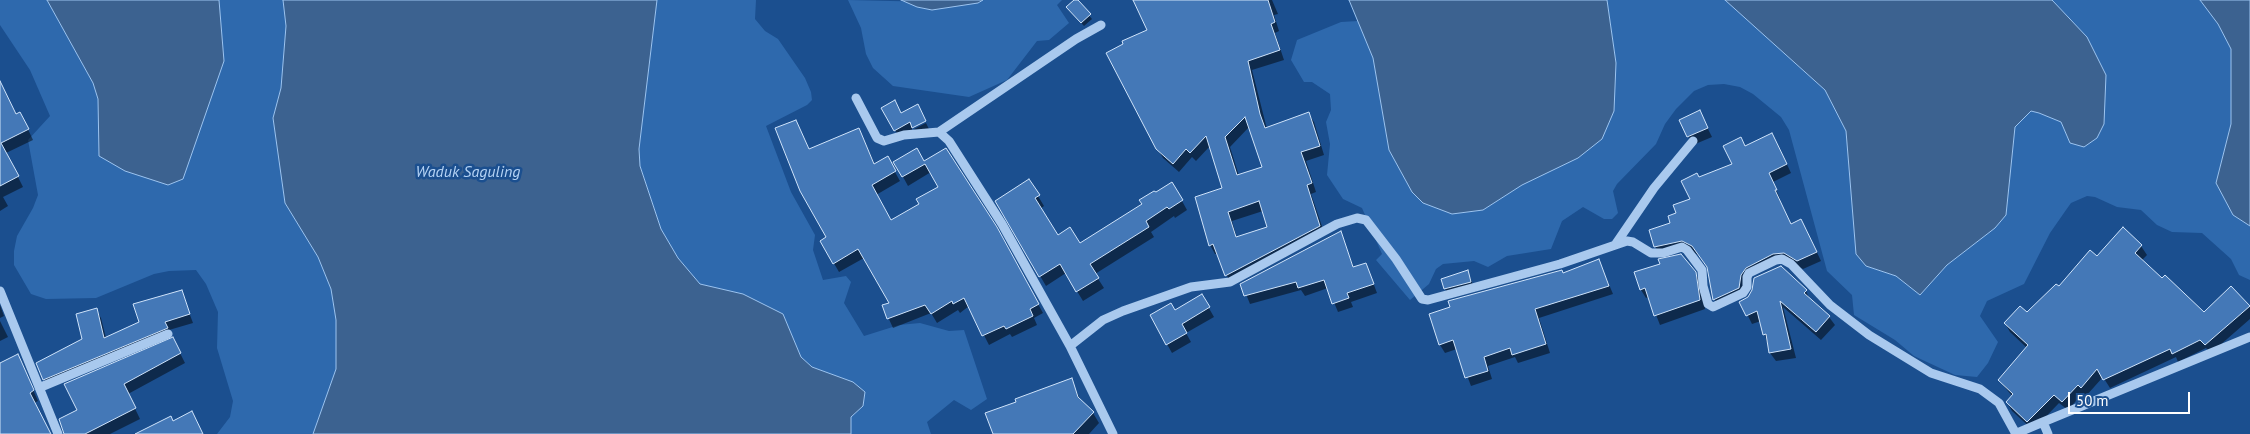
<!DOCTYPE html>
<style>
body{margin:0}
#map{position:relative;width:2250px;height:434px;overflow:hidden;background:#1b4f8f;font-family:"PT Sans",sans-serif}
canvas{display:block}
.scale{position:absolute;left:2068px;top:392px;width:122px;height:22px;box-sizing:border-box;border:2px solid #fff;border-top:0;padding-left:6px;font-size:15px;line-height:18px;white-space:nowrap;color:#fff;-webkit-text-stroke:4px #1b4f8f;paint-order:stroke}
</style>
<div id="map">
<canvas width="2250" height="434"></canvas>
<div class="scale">50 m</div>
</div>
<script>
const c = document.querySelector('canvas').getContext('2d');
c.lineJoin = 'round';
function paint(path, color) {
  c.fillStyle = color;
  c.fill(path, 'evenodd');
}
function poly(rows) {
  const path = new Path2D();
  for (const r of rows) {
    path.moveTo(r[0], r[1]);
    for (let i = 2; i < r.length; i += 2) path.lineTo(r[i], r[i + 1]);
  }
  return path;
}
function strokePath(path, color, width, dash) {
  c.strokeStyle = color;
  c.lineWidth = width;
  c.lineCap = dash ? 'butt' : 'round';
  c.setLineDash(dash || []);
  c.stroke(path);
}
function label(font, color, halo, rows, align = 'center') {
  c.font = font + ' "PT Sans",sans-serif';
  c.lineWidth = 5;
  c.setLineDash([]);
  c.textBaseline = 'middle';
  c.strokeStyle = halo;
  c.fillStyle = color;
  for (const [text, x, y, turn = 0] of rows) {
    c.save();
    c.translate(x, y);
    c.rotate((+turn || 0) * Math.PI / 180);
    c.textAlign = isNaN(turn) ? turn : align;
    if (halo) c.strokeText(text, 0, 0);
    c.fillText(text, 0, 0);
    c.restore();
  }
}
paint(poly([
 [0,0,47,0,93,83,98,99,99,156,224,61,219,0,283,0,286,26,281,88,273,118,285,203,318,257,331,289,336,320,336,369,313,434,217,434,230,417,233,401,217,348,218,312,206,284,196,270,169,271,154,274,96,298,46,299,31,294,14,265,14,251,17,236,33,208,38,195,28,140,50,116,30,70,0,25],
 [657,0,756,0,755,19,765,31,778,39,805,78,811,92,812,100,807,105,766,126,791,192,815,235,813,250,823,280,846,276,851,282,844,303,864,336,899,325,920,323,949,331,964,330,987,399,971,410,954,400,927,422,931,434,851,434,851,417,863,406,853,382,812,367,801,357,783,314,743,294,700,284,678,258,661,229,640,166,639,149],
 [848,0,978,3,983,0,1062,0,1057,5,1069,23,1049,40,1037,41,1007,80,969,97,893,86,873,68,866,54,861,28],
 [1607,0,1725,0,1825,90,1846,131,1856,254,1866,266,1896,276,1920,295,1947,265,1995,228,2006,215,2015,127,2031,111,2039,113,2061,122,2070,143,2087,37,2052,0,2200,0,2218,24,2231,49,2231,124,2216,183,2233,215,2250,226,2250,280,2239,275,2231,259,2202,233,2172,232,2157,225,2141,210,2117,207,2095,197,2087,196,2071,203,2066,210,2050,233,2024,284,1987,301,1980,316,1998,342,1988,363,1977,377,1955,375,1914,356,1895,340,1854,315,1852,295,1827,271,1789,130,1781,117,1753,94,1740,87,1724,84,1708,85,1694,91,1676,109,1665,124,1656,144,1617,184,1613,191,1618,213,1612,219,1604,219,1583,207,1562,221,1551,249,1507,256,1488,267,1474,261,1443,264,1436,269,1429,284,1410,300,1376,260,1382,254,1362,208,1343,199,1327,175,1330,144,1326,122,1331,110,1330,94,1312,82,1304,82,1291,60,1297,40,1341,22,1358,21,1373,58,1389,150,1452,214,1483,210,1522,185,1614,111,1616,63]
]), '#2e69ad');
const water = poly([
 [47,0,219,0,224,61,183,179,168,185,125,171,99,156,98,99,93,83,47,0],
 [283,0,657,0,639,149,640,166,661,229,678,258,700,284,743,294,783,314,801,357,812,367,853,382,865,392,863,406,851,417,851,434,313,434,336,369,336,320,331,289,318,257,285,203,273,118,281,88,286,26,283,0],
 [901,0,983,0,978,3,932,10,917,7,901,0],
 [1349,0,1607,0,1616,63,1614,111,1602,139,1578,158,1522,185,1483,210,1452,214,1423,203,1412,192,1389,150,1373,58,1349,0],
 [1725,0,2052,0,2087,37,2106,75,2104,124,2097,138,2084,147,2070,143,2061,122,2039,113,2031,111,2015,127,2006,215,1995,228,1947,265,1920,295,1896,276,1866,266,1856,254,1846,131,1825,90,1725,0],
 [2200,0,2250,0,2250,226,2233,215,2216,183,2231,124,2231,49,2218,24,2200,0]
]);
paint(water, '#3c6290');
strokePath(water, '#9cc4f0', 1);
paint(poly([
 [1076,0,1092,19,1084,26,1070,11],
 [1135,0,1272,0,1278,14,1274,15,1279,31,1275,33,1284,60,1252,70,1267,129,1308,113,1314,122,1324,155,1306,161,1316,192,1311,194,1325,235,1231,285,1218,254,1215,254,1210,245,1224,188,1210,146,1196,161,1192,157,1179,172,1163,158,1157,148,1148,31],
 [1250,126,1263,168,1239,176,1230,147],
 [1263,211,1269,227,1237,238,1232,221],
 [0,87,17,115,25,123,33,140,6,153,23,187,3,197,8,206,0,211],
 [883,108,925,121,912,127,912,130,926,123,929,129,917,134,914,129,899,137],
 [1681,120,1704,121,1712,137,1693,145],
 [796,121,809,150,859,129,875,165,887,158,900,181,876,195,891,222,920,205,939,187,931,172,908,186,895,162,924,162,996,228,1043,313,1034,318,1037,325,1012,337,1010,334,989,345,969,306,960,313,958,310,937,323,931,313,893,328,883,306,890,303,864,258,839,272,821,241,828,237],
 [1777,143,1791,173,1773,182,1780,199,1779,199,1791,225,1806,229,1821,261,1803,269,1790,262,1778,263,1750,276,1743,297,1719,308,1715,300,1709,269,1698,255,1688,249,1660,255,1655,246,1678,214,1692,200,1699,178,1733,164,1746,148],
 [1029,181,1044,206,1040,209,1058,236,1080,244,1182,201,1187,210,1175,218,1174,216,1151,232,1154,237,1095,274,1104,288,1083,301,1066,273,1046,286,996,201],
 [2123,229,2141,246,2147,255,2141,261,2204,314,2231,287,2250,307,2250,319,2211,353,2206,348,2178,362,2176,357,2110,388,2103,377,2086,396,2083,393,2068,410,2059,403,2033,430,2012,411,2007,402,2012,396,1999,380,2027,348,2010,332,2005,323,2027,314,2097,258],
 [1340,232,1354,268,1366,264,1377,293,1351,302,1353,307,1338,312,1328,288,1305,296,1301,290,1250,304,1242,284],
 [1599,261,1613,294,1539,318,1550,353,1518,363,1515,357,1488,366,1492,379,1471,386,1457,349,1445,353,1440,345,1563,274],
 [1467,271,1476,291,1451,297,1445,289],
 [1636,273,1695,273,1700,282,1705,309,1660,325,1649,297,1646,298,1641,290],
 [181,291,193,323,169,330,172,336,48,387,44,379,84,340,96,310,101,318,106,338,141,322],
 [1806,291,1810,300,1829,317,1835,325,1821,340,1783,307,1796,358,1776,361,1770,353,1761,321,1752,324,1741,302],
 [1202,296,1214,317,1186,333,1191,342,1172,353,1151,316,1175,312],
 [0,305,4,316,0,318],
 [0,321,8,337,0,341],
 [178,349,185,363,128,394,140,419,110,434,66,434,78,411],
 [18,356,38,401,34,403,50,434,0,434,0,365],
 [1071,380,1081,401,1093,413,1099,423,1089,434,994,434]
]), '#0007');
const building = poly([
 [1074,0,1078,0,1091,14,1081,23,1066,7,1074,0],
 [1133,0,1268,0,1275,22,1271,24,1280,50,1248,61,1260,114,1265,128,1309,112,1320,146,1301,152,1312,183,1307,185,1320,226,1225,276,1213,244,1209,246,1195,197,1222,188,1206,136,1190,153,1186,149,1173,164,1156,149,1106,53,1123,44,1122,41,1147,30,1133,0],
 [1245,117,1262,167,1237,175,1225,137,1245,117],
 [1259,201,1267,227,1236,237,1228,212,1259,201],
 [0,81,16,114,20,112,29,129,1,143,19,176,0,186,0,81],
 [895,100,901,113,918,104,926,121,912,128,910,122,894,131,881,108,895,100],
 [1700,110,1708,128,1687,137,1679,120,1700,110],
 [796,120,809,149,859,128,874,164,888,156,896,171,872,185,891,220,919,204,916,199,938,187,925,164,902,177,893,162,917,148,924,161,946,148,997,227,1039,304,1030,309,1033,316,1006,329,1004,326,982,336,964,298,953,304,952,301,931,314,925,305,887,319,882,305,889,303,858,249,833,264,820,241,826,237,800,191,775,128,796,120],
 [1772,133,1787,164,1769,173,1777,190,1775,190,1791,224,1801,219,1817,252,1797,261,1784,253,1773,254,1746,268,1741,275,1739,288,1713,300,1707,267,1692,246,1682,241,1654,247,1649,230,1670,223,1668,216,1676,213,1673,205,1690,199,1681,181,1697,173,1699,177,1732,164,1723,146,1741,137,1745,146,1772,133],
 [1029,179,1040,195,1035,198,1058,235,1070,227,1080,243,1142,204,1139,200,1154,191,1156,192,1172,182,1183,200,1169,209,1167,207,1146,221,1149,227,1090,264,1099,278,1076,292,1060,264,1039,277,995,201,1029,179],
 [2123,227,2142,245,2135,253,2162,278,2165,275,2204,312,2231,286,2250,306,2205,345,2200,340,2172,354,2170,349,2103,380,2097,369,2081,388,2078,385,2062,402,2054,395,2027,422,2006,402,2013,394,1998,380,2028,345,2004,323,2020,306,2027,312,2056,284,2059,286,2090,250,2097,256,2123,227],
 [1341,231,1353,267,1366,263,1374,284,1347,293,1349,298,1332,304,1324,280,1298,288,1296,282,1244,296,1240,284,1341,231],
 [1681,254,1696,272,1700,300,1654,316,1645,288,1640,290,1634,272,1660,264,1658,259,1681,254],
 [1599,259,1609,286,1535,309,1546,344,1512,355,1510,348,1484,357,1488,371,1465,378,1453,340,1439,345,1429,314,1450,307,1448,301,1562,270,1563,273,1599,259],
 [1781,266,1807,290,1804,293,1830,316,1816,332,1780,301,1791,349,1769,353,1766,334,1763,335,1757,311,1746,316,1739,302,1748,297,1752,290,1754,278,1781,266],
 [1468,270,1471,282,1444,289,1441,279,1468,270],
 [182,290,190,314,165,322,168,328,43,380,36,363,82,339,76,314,97,308,104,338,139,322,133,304,182,290],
 [1202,294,1210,307,1182,324,1187,333,1166,345,1150,315,1171,303,1175,310,1202,294],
 [173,337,181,353,124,384,136,408,85,434,64,434,59,419,77,410,64,384,173,337],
 [18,354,34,390,30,393,51,434,0,434,0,363,18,354],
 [1072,378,1078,397,1094,412,1073,434,993,434,985,413,1016,402,1015,399,1072,378],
 [192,411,203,434,135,434,171,416,173,421,192,411]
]);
paint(building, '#4478b7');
strokePath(building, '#cfe3fa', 1);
strokePath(poly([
 [856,98,877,138,884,141,904,135,939,132,949,141,1002,224,1070,346,1113,434],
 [939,132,1076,39,1101,25],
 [1615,245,1654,188,1693,141],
 [0,291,58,434],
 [1070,346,1103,320,1123,311,1191,287,1230,282,1337,224,1357,218,1366,220,1396,259,1422,299,1428,300,1560,264,1627,241,1633,242,1651,253,1663,253,1682,247,1687,250,1702,270,1703,286,1708,304,1713,307,1743,293,1747,287,1747,277,1749,273,1776,260,1782,259,1791,264,1830,305,1869,335,1931,373,1980,389,1999,403,2016,434],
 [41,387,168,334],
 [2043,422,2250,337],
 [2015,434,2043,422,2048,434]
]), '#a9c9ee', 9);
label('italic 16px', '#b5d3f5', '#1b4f8f', [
 ["Waduk Saguling",468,172]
]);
</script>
